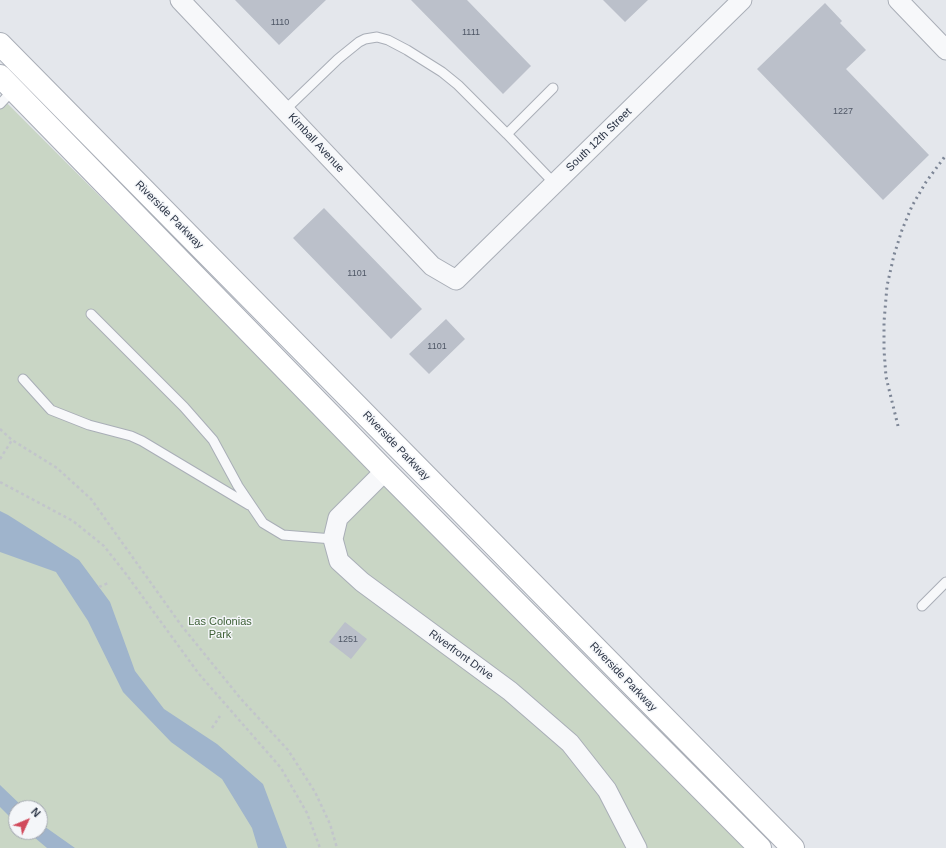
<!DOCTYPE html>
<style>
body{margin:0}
#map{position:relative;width:946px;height:848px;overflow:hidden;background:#e4e7ec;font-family:Helvetica,sans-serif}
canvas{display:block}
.north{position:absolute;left:8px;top:800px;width:40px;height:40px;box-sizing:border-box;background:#f4f6f9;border:1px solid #a4a8b1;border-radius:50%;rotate:46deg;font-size:11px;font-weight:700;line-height:16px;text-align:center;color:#2b3445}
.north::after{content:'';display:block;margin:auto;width:14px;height:18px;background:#d1495b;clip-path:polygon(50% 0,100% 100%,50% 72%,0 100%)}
</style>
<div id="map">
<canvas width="946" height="848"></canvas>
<div class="north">N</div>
</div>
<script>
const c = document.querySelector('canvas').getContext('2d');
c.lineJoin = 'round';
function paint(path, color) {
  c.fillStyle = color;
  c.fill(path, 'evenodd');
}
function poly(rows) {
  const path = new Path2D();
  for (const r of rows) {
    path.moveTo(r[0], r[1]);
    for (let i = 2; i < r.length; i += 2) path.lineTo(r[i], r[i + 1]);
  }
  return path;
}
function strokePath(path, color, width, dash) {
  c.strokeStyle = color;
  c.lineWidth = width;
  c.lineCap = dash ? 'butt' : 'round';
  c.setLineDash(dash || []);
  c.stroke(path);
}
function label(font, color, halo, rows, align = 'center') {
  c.font = font + ' Helvetica,sans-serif';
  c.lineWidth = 3;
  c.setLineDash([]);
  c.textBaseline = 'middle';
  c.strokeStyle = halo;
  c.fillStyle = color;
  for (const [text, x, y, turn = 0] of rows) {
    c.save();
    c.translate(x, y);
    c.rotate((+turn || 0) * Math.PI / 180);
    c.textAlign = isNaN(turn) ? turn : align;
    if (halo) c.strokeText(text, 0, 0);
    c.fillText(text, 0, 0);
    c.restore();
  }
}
paint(poly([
 [0,96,689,788,748,848,0,848],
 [16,808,40,808,40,832,16,832]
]), '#c9d6c5');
paint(poly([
 [0,511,8,515,79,560,110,602,135,671,164,709,217,744,263,784,287,848,258,848,252,828,222,779,171,742,123,692,88,621,56,572,0,552],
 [0,785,24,808,16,808,16,823,0,807],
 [40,823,41,824,75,848,47,848,28,832,40,832]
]), '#9fb4cc');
paint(poly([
 [235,0,326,0,279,45],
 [411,0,467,0,531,66,503,94],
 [603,0,648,0,625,22],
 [825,3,842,21,840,23,866,50,846,69,929,155,883,200,757,69],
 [324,208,422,309,391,339,293,238],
 [446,319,465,339,429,374,409,354],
 [345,622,367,639,351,659,329,642]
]), '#bbc0ca');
const service = poly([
 [553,88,507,134,554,183],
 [0,104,13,90],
 [285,110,338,59,359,42,365,39,377,37,388,40,407,50,442,72,458,85,507,134],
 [91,314,184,407,213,440,238,486,263,523,283,535,333,539],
 [23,379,51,410,89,425,131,436,142,441,249,505],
 [922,606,946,582]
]);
const minor = poly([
 [180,0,432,266,456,280,742,0],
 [898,0,946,50],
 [385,471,338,518,333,539,339,561,362,582,510,691,570,743,607,790,637,848]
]);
const secondary = poly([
 [0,44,793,848],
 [0,76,385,471,760,848]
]);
strokePath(service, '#a9aeb7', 11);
strokePath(minor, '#a9aeb7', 21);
strokePath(secondary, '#a9aeb7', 24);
strokePath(poly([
 [0,429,12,440,57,468,91,499,181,625,241,699,288,750,315,792,330,824,337,848],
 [0,459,12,440],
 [0,482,73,521,104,546,126,574,199,674,281,768,307,813,320,848],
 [99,587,108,583],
 [212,728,220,716]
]), '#c2c5cb', 2.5, [3, 3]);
strokePath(service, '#f7f8fa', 9);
strokePath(minor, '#f7f8fa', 19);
strokePath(secondary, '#fff', 22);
strokePath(poly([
 [898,426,886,377,884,350,884,322,887,286,894,255,902,230,912,206,926,182,946,155]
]), '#7d8696', 3, [2, 4]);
label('9px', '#4f5766', null, [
 ["1110",280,23],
 ["1111",471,33],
 ["1227",843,112],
 ["1101",357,274],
 ["1101",437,347],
 ["1251",348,640]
]);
label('11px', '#2b3445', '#f4f6f9', [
 ["South 12th Street",599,140,-44],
 ["Kimball Avenue",316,143,47],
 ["Riverside Parkway",169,215,45],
 ["Riverside Parkway",396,446,46],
 ["Riverfront Drive",461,655,36],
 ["Riverside Parkway",623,677,46]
]);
label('11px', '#3f6138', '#f4f6f9', [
 ["Las Colonias",220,622],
 ["Park",220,635]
]);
</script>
